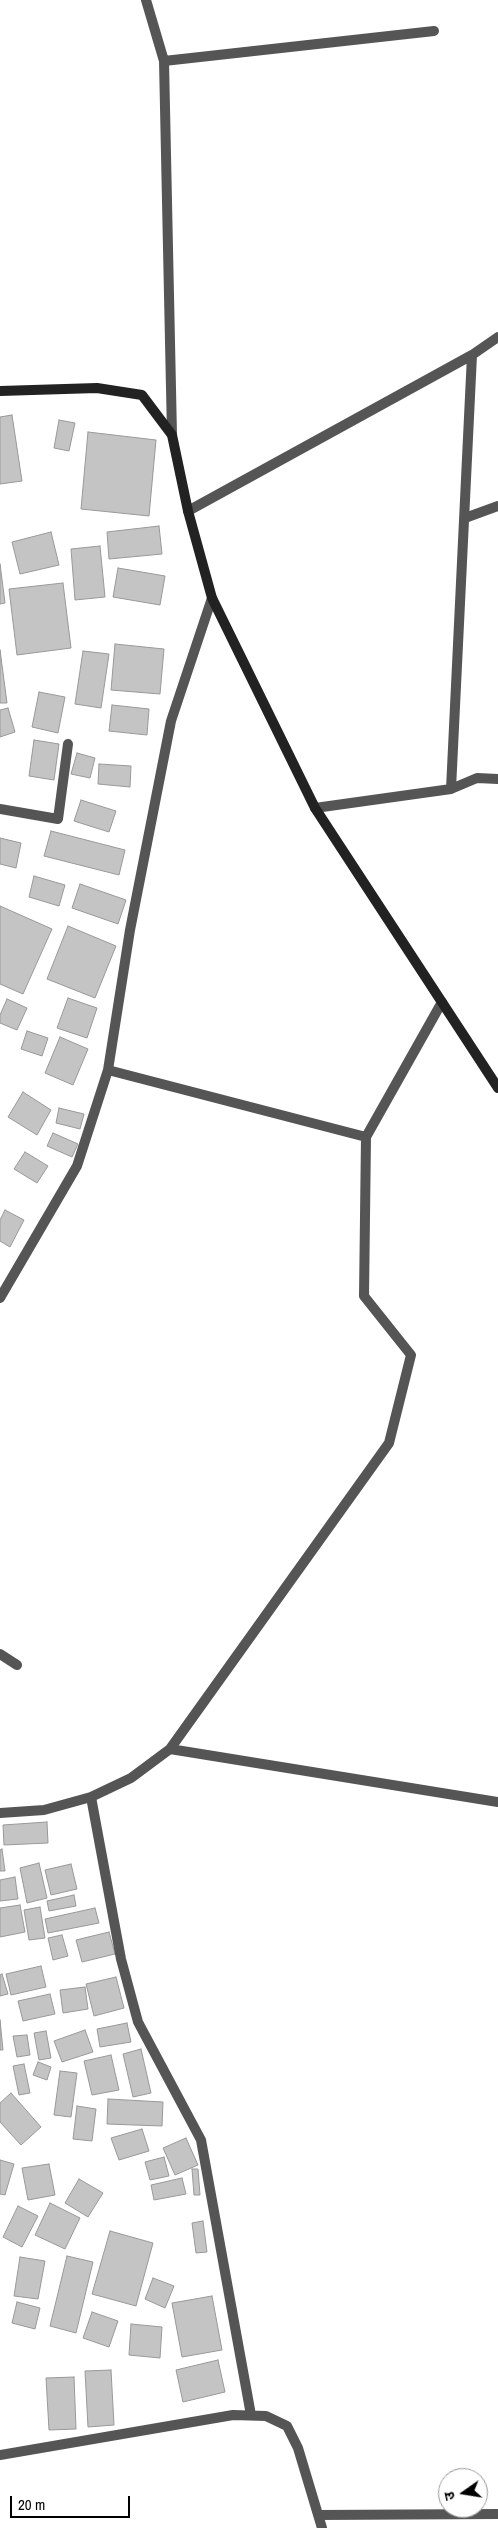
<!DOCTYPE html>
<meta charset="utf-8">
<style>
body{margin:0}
#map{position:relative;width:498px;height:2528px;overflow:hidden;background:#fff;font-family:"Archivo Narrow","Noto Sans Devanagari",sans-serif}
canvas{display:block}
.north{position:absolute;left:438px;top:2468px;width:50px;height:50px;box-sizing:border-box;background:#fff;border:1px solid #999;border-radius:50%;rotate:257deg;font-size:14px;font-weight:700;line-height:20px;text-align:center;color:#000}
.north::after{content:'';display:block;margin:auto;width:18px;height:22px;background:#000;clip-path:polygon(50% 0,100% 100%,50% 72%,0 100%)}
.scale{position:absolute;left:10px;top:2496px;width:120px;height:22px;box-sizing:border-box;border:2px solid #000;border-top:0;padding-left:6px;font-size:15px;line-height:18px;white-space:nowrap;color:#000;-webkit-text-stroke:4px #fff;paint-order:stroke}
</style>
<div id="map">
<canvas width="498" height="2528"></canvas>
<div class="north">उ</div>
<div class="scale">20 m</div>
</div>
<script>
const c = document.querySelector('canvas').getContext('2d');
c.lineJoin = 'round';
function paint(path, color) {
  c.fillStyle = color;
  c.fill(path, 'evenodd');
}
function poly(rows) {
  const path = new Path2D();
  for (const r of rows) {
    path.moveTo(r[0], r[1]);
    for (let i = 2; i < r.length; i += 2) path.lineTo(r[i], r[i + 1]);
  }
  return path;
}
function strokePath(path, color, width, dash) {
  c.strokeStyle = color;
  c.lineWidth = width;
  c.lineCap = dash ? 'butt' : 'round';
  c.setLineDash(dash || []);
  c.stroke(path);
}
const building = poly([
 [12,415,22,481,0,484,0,417,12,415],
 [59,420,75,423,69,451,54,448,59,420],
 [88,432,156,440,149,516,81,509,88,432],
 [159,526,162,554,109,559,107,532,159,526],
 [51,532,59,565,20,574,12,542,51,532],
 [100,546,105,597,75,600,71,549,100,546],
 [0,564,5,603,0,604,0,564],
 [118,568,165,576,160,605,113,597,118,568],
 [63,583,71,648,17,655,9,589,63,583],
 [115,644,164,649,160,694,111,690,115,644],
 [0,650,7,703,0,703,0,650],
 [83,651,109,654,101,708,75,704,83,651],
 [39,692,65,697,58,733,32,727,39,692],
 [112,705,149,709,147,735,109,731,112,705],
 [8,708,15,732,0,737,0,710,8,708],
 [34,740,59,744,54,780,29,776,34,740],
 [77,753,95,758,90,778,71,774,77,753],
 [99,764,131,766,130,787,98,784,99,764],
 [81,800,116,811,109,832,74,821,81,800],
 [51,831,125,850,119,875,44,856,51,831],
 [0,838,21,843,16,868,0,864,0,838],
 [34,876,65,885,59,906,29,897,34,876],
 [80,884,126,900,118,924,72,908,80,884],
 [0,906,52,929,23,994,0,984,0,906],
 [68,926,116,946,95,998,47,979,68,926],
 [68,998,97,1008,87,1038,57,1028,68,998],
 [7,999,27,1008,17,1030,0,1023,0,1015,7,999],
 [27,1031,48,1038,42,1056,21,1049,27,1031],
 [60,1037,88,1049,73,1085,45,1073,60,1037],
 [23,1092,51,1110,37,1135,8,1117,23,1092],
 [59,1108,84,1114,80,1129,56,1123,59,1108],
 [53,1133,78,1144,72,1157,47,1146,53,1133],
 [25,1152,48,1166,37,1183,14,1169,25,1152],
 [5,1210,24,1220,10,1247,0,1241,0,1220,5,1210],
 [47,1822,48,1843,4,1845,3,1825,47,1822],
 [2,1849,5,1871,0,1871,0,1850,2,1849],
 [39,1863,47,1898,27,1903,20,1868,39,1863],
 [71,1864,77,1889,51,1895,45,1870,71,1864],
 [15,1877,18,1899,0,1901,0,1880,15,1877],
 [74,1895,76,1906,49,1911,47,1901,74,1895],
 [20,1905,25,1932,0,1937,0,1908,20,1905],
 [40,1907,45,1938,29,1940,24,1910,40,1907],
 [95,1908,99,1923,48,1933,45,1919,95,1908],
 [109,1932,115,1954,82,1962,76,1940,109,1932],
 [62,1935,68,1956,53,1960,48,1938,62,1935],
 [41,1966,46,1987,11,1995,6,1974,41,1966],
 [2,1974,8,1994,0,1996,0,1975,2,1974],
 [116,1977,124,2008,94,2016,86,1984,116,1977],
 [85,1987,88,2009,63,2013,60,1990,85,1987],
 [50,1994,55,2014,23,2021,18,2001,50,1994],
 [0,2020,3,2050,0,2050,0,2020],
 [127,2023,131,2042,100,2047,97,2029,127,2023],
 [85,2030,93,2052,62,2062,54,2041,85,2030],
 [46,2031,51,2058,39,2060,34,2033,46,2031],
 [27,2035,30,2055,17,2057,13,2036,27,2035],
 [141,2049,151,2093,133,2097,123,2054,141,2049],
 [111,2055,119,2090,92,2095,84,2061,111,2055],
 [38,2062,51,2067,47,2080,33,2075,38,2062],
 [24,2064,30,2093,19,2095,13,2066,24,2064],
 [60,2071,77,2073,71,2117,54,2115,60,2071],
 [11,2093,41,2127,21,2145,0,2122,0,2103,11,2093],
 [108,2099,163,2102,162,2126,107,2124,108,2099],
 [77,2106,96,2109,92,2141,73,2139,77,2106],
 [142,2129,149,2151,119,2160,111,2138,142,2129],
 [186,2138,198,2165,175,2175,163,2148,186,2138],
 [164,2157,169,2176,150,2180,145,2162,164,2157],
 [0,2160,14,2164,5,2195,0,2194,0,2160],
 [49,2164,55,2195,28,2200,22,2168,49,2164],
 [192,2169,198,2169,200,2195,194,2195,192,2169],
 [182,2178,186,2194,154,2200,151,2185,182,2178],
 [79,2179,103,2193,88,2217,65,2203,79,2179],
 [50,2203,80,2218,65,2249,35,2235,50,2203],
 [18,2206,38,2216,22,2247,3,2237,18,2206],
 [203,2221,207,2252,196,2253,192,2223,203,2221],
 [110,2231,153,2243,136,2306,92,2294,110,2231],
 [67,2256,93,2262,76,2333,50,2326,67,2256],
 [20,2257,45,2261,38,2299,14,2296,20,2257],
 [153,2278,174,2286,165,2308,145,2299,153,2278],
 [212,2296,222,2350,182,2357,172,2303,212,2296],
 [17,2302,40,2308,35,2329,12,2323,17,2302],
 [92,2312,118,2321,109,2347,83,2338,92,2312],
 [131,2324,162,2327,160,2358,129,2355,131,2324],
 [218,2360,225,2392,183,2402,176,2370,218,2360],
 [111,2370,114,2425,88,2427,85,2371,111,2370],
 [74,2377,76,2429,49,2430,46,2378,74,2377]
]);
paint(building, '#c4c4c4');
strokePath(building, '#999', 1);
strokePath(poly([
 [146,0,164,61,172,435],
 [164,61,434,31],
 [188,511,472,355,498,337],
 [465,518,498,506],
 [451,789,472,355],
 [315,808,451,789,477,778,498,779],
 [0,809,58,819,68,744],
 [108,1070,366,1137],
 [0,1298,77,1166,108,1070,130,930,171,721,212,598],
 [0,1654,17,1665],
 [170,1749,498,1802],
 [91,1797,121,1959,138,2022,201,2140,251,2415],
 [0,1813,44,1810,91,1797,131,1778,170,1749,389,1443,411,1355,364,1296,366,1137,442,1002],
 [0,2455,233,2415,266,2416,287,2426,298,2448,322,2528],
 [318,2515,498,2514]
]), '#555', 10);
strokePath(poly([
 [0,391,97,388,142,395,172,435,188,511,212,598,315,808,498,1088]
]), '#222', 10);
</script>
